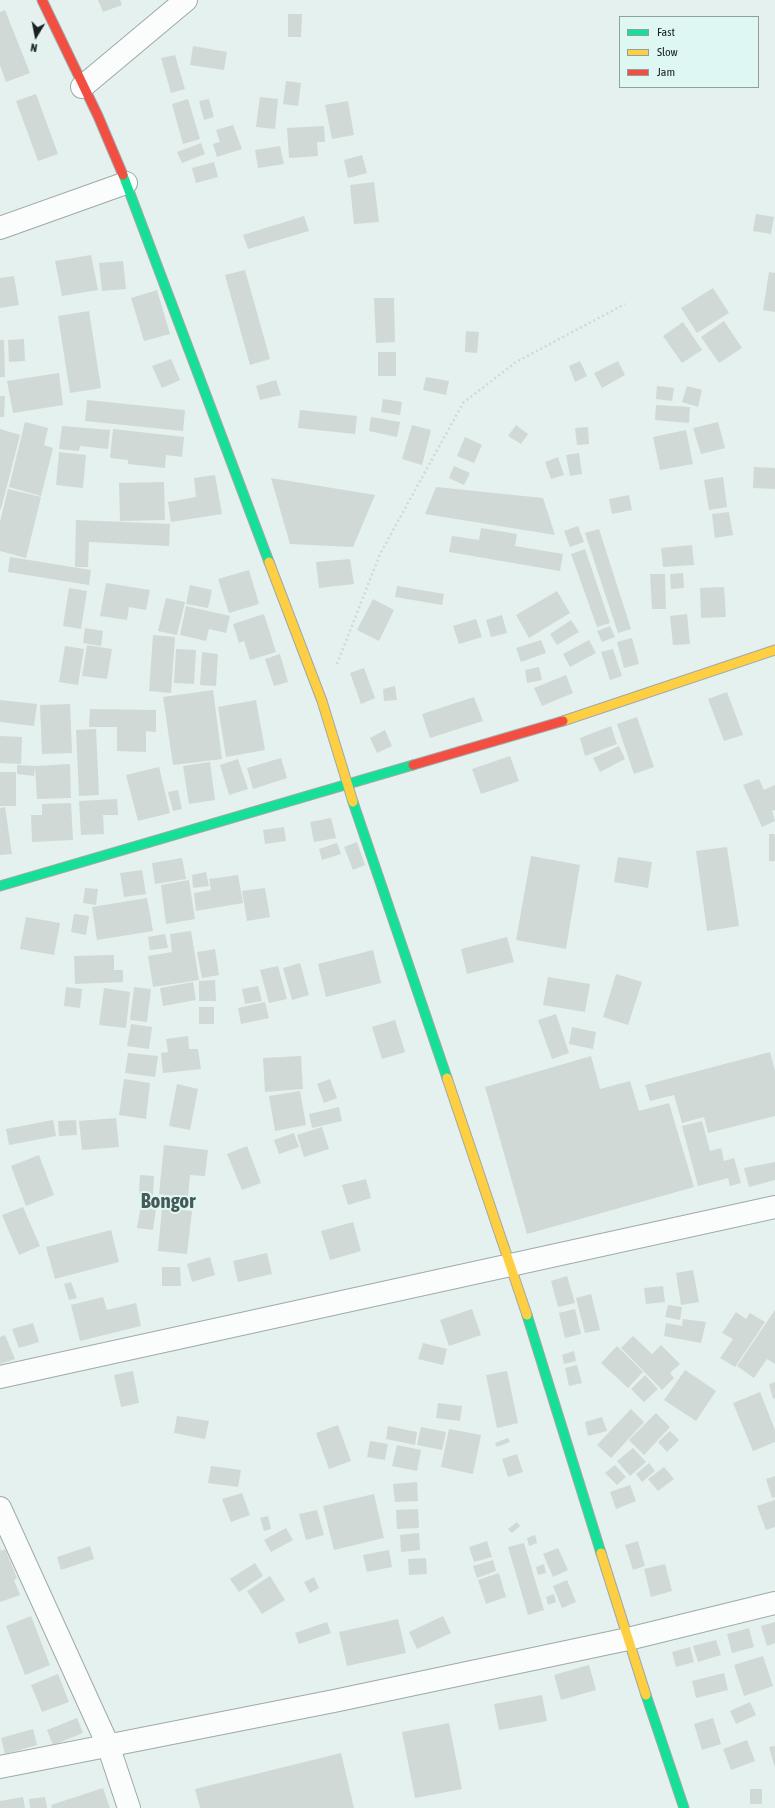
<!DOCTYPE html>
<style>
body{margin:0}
#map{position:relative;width:775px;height:1808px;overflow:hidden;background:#e4f1ef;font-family:"Asap Condensed",sans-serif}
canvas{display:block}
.legend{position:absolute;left:619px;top:16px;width:140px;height:72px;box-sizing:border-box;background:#def7f3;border:1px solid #8fa19f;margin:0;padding:5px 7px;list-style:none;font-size:12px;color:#182120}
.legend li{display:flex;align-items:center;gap:8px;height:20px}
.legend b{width:20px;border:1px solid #8fa19f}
.north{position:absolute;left:16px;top:16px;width:40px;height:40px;-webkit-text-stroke:3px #def7f3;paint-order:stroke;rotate:190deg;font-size:11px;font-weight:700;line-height:16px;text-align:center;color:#182120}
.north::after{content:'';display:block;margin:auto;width:14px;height:18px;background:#182120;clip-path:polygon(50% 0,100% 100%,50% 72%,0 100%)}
</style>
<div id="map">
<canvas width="775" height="1808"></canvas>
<ul class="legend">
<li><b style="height:5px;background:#16e098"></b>Fast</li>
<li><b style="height:5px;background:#ffcf43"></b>Slow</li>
<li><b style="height:5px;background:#f24e42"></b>Jam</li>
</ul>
<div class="north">N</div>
</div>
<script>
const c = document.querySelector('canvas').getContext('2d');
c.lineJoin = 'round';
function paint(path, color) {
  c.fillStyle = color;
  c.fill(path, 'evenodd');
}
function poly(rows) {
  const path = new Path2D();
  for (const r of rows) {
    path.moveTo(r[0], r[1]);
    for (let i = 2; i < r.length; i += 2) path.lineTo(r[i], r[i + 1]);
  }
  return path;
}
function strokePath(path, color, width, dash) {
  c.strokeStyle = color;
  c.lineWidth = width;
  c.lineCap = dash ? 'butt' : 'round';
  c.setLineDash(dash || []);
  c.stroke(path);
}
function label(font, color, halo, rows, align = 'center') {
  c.font = font + ' "Asap Condensed",sans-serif';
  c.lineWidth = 4;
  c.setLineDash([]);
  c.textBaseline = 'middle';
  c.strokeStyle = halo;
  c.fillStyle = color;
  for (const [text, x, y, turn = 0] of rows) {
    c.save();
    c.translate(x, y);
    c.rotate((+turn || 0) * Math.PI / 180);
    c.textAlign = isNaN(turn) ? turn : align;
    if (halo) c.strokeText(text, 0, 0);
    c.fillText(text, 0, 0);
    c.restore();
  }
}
paint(poly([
 [98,0,120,0,122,5,103,12],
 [5,10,30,73,6,82,0,65,0,12],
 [288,14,302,14,301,37,288,37],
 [193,46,227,52,224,70,190,65],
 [175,55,185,89,171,93,161,58],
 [286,81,301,83,298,106,283,104],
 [36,94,58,154,38,161,16,101],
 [260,97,278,99,275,129,256,127],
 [188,99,200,139,183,144,172,104],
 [209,99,214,117,204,120,199,101],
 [348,101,354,135,332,139,325,105],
 [233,125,242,149,217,157,213,144,220,142,216,130],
 [324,126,325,142,317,142,318,156,289,158,287,128],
 [201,143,205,154,182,163,177,152],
 [280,146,284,164,258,168,255,150],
 [362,155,367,173,348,178,344,160],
 [214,162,218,177,196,183,192,168],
 [374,182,379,222,354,224,350,185],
 [756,214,774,217,771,234,753,231],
 [304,216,309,231,248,249,243,235],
 [91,255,98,290,62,296,55,261],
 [123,261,126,289,102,291,99,263],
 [245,270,270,359,250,365,225,275],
 [769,272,775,273,775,312,763,310],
 [14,276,19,305,0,308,0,278],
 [713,288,729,313,697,333,681,308],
 [157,290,170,334,144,341,131,298],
 [374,298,394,298,395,342,376,343],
 [89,311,101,388,70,393,58,316],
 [724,321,742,348,719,363,701,337],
 [683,322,702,350,682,363,663,336],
 [466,331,479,332,477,353,465,352],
 [24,339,25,361,9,362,8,340],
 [0,340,4,340,5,377,0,377],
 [378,352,396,352,396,376,378,376],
 [171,359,180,380,162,388,152,366],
 [580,361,587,376,575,382,569,366],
 [618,361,625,375,602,388,594,373],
 [59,373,63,405,13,413,7,381],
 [426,377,449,381,446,395,423,390],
 [276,380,281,395,260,400,256,386],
 [657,386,674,388,672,401,656,399],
 [687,386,702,390,698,407,682,402],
 [0,396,5,396,4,417,0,417],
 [383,399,402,402,400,415,381,412],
 [87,400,185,410,183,431,85,421],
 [656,405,690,407,689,423,655,420],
 [300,410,357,416,355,434,298,428],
 [371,417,400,422,397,437,369,431],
 [25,422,48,428,44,445,53,448,41,496,9,487],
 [718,422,725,448,701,454,693,428],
 [412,425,431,430,422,465,402,459],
 [516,425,528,434,521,444,508,436],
 [62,426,110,430,108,449,80,446,79,451,59,449],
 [588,427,589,444,577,445,575,428],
 [0,429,20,435,1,509,0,509],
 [113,429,184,437,182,457,166,455,165,468,128,464,128,460,110,458],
 [686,430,693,464,660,470,653,437],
 [465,437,482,445,474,463,457,456],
 [59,452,86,455,83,488,56,485],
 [579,453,582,474,570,476,566,455],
 [558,457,564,475,551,479,545,462],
 [454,466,470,473,464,485,449,478],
 [754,467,775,468,775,489,753,488],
 [215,475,222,514,171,522,168,502,196,497,194,478],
 [723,477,727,507,709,510,704,480],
 [271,478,375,495,353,547,290,544],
 [164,482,165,520,120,521,119,483],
 [436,487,543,498,555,535,425,514],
 [8,489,41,497,26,558,0,551,0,522],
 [629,495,632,510,612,514,609,499],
 [729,512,733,535,715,538,712,514],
 [76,520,170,524,169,546,89,542,88,567,75,567],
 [578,526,584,542,570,547,564,531],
 [481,528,517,534,515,546,563,554,560,571,449,552,452,536,479,540],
 [599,529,631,629,618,633,585,533],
 [692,545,694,565,663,567,661,548],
 [585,549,610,623,597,627,571,554],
 [10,557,91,570,89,585,8,572],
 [350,559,354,584,319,588,316,562],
 [249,570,259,604,229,613,218,579],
 [683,573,684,588,671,589,670,574],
 [650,574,665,574,666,609,652,609],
 [106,583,150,590,146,610,129,607,127,620,100,616],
 [190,585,212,590,208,608,186,604],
 [397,586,444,594,442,605,395,597],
 [724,587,726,617,701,618,700,588],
 [69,588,87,591,81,629,63,626],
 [557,591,570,613,529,638,516,615],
 [166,598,185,602,177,635,158,631],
 [373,599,394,610,379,641,357,630],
 [186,606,230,616,226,633,209,629,206,641,180,635],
 [264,614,276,652,250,660,244,641,239,643,233,624],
 [687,614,690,644,673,645,670,616],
 [502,615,507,633,491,637,486,620],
 [476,619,482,637,459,644,453,626],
 [571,620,579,632,557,645,550,634],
 [610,626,615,637,602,642,597,631],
 [85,628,103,631,101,646,83,643],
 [153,635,175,637,171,693,149,691],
 [632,638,639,664,624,668,617,642],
 [541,640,546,653,521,662,516,648],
 [589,640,596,653,570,667,563,654],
 [87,645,112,649,107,679,82,676],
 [65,646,84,649,78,685,59,682],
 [176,649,196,650,194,684,174,683],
 [613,649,622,676,610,680,601,652],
 [202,652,218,654,216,686,200,685],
 [280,654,288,682,274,686,265,659],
 [539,667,542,680,527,683,525,670],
 [364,668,375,698,361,704,350,673],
 [566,675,573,693,542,706,534,688],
 [395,686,397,700,384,701,383,689],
 [213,690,222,759,173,765,163,697],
 [727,692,743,735,724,741,708,699],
 [474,697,483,721,430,738,422,714],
 [0,700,37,704,34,726,0,722],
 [256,700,265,750,226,757,218,707],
 [70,704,72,753,42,754,40,705],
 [90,709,156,710,156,732,146,731,146,752,117,751,117,727,89,727],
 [637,717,654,767,634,774,617,724],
 [611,726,617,744,585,756,580,738],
 [96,729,99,795,79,796,76,730],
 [385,730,392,746,377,753,370,738],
 [0,736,22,737,21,764,0,763],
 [619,746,625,759,600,772,593,758],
 [510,756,519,781,481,794,472,769],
 [281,758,287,778,253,789,247,768],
 [238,759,248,789,229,795,220,765],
 [210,762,215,800,189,804,183,766],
 [70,764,71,798,37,799,35,766],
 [17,765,35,766,34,776,17,774],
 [159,767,170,813,138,821,126,775],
 [0,772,16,772,16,806,0,806],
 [759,779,764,790,775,785,775,810,772,811,775,821,762,827,743,785],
 [178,790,182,809,173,811,168,792],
 [117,799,118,815,103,815,104,834,81,835,79,801],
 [71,803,73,840,32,842,31,815,42,815,42,804],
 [5,807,12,854,0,855,0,808],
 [331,818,336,838,314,842,310,822],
 [284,827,286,841,265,844,263,830],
 [769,834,775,834,775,861,769,861],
 [357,842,365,865,353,870,344,847],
 [337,843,341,854,322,860,319,849],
 [727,847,739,926,707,931,696,851],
 [531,856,580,865,566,949,516,940],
 [618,857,652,862,648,888,614,882],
 [182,858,186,879,155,884,152,863],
 [142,870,146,894,124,897,120,873],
 [206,872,209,886,193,888,192,875],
 [238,875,243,903,196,911,194,893,211,890,209,879],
 [189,880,195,919,166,924,161,885],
 [85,888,98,889,96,905,83,903],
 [265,888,270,917,247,921,242,891],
 [147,898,153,931,97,940,92,907],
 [74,914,89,916,86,935,71,932],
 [26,917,60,923,54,955,20,949],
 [191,931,199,980,153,987,148,956,172,952,170,934],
 [165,934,168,948,150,950,148,937],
 [507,937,514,962,467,974,461,949],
 [215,949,219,975,202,978,197,952],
 [373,950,381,983,326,997,318,964],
 [114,955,114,970,123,970,123,982,75,984,74,956],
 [300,963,309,995,292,1000,283,968],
 [278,966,287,999,269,1003,260,970],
 [616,974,642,982,628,1025,603,1017],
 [548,977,590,984,585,1012,543,1005],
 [215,980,216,1001,199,1001,199,981],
 [193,982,196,1000,163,1006,160,988],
 [258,986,262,1001,245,1004,242,989],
 [66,987,82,989,80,1008,64,1006],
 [134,987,151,989,147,1022,130,1020],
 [104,988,130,992,126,1028,99,1025],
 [265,1002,269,1018,241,1024,238,1008],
 [199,1007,214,1007,214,1024,199,1024],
 [556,1014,569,1053,552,1059,538,1020],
 [395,1020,405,1052,382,1059,372,1027],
 [131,1024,152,1027,149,1049,127,1046],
 [572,1027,596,1032,593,1049,569,1044],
 [188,1036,189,1049,198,1049,201,1069,163,1073,161,1053,168,1052,166,1039],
 [770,1052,775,1071,775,1116,708,1133,704,1117,682,1123,674,1095,650,1101,645,1085],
 [128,1053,158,1056,155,1077,125,1073],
 [301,1056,303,1089,265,1092,263,1058],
 [591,1056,600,1089,630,1081,639,1111,669,1103,694,1187,527,1234,485,1087],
 [124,1079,150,1083,146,1119,119,1115],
 [330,1079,337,1098,324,1103,317,1084],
 [177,1084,198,1089,190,1130,169,1126],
 [300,1091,306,1125,275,1131,269,1096],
 [339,1107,342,1121,312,1128,309,1114],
 [116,1118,119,1147,82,1150,79,1121],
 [53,1120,56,1136,9,1145,6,1129],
 [76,1120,77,1135,59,1136,58,1121],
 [702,1121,710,1151,721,1148,724,1161,734,1158,741,1183,730,1186,728,1178,698,1186,682,1126],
 [322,1127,329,1149,304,1157,297,1135],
 [294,1133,299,1147,279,1154,274,1140],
 [164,1145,208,1150,205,1176,190,1175,188,1198,159,1194],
 [247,1146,261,1183,242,1190,227,1154],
 [39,1155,54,1195,26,1206,11,1166],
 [775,1162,775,1180,749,1187,744,1168],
 [140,1175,154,1176,153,1195,139,1194],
 [366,1179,371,1198,348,1205,342,1185],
 [141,1206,156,1209,153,1230,137,1228],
 [23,1207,40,1246,19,1255,2,1215],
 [162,1208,192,1211,187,1254,158,1251],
 [353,1222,361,1251,330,1260,321,1231],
 [111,1230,119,1262,55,1279,46,1247],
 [267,1253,272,1274,238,1282,233,1261],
 [210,1257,215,1275,192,1282,187,1264],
 [162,1267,180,1267,181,1286,162,1286],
 [693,1270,699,1302,681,1305,676,1273],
 [567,1276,575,1303,558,1307,551,1281],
 [71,1282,77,1298,69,1300,64,1284],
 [663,1286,665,1302,646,1304,644,1288],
 [591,1294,600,1330,585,1333,576,1298],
 [103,1297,107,1310,136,1303,141,1326,80,1341,71,1305],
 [668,1305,682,1307,680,1320,665,1317],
 [472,1309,481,1335,449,1346,440,1320],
 [575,1309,581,1334,565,1338,559,1313],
 [775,1310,775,1364,767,1359,754,1378,737,1366],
 [736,1312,746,1319,750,1313,765,1322,735,1367,720,1358,733,1339,722,1333],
 [683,1319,706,1322,701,1343,664,1336,666,1323,682,1326],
 [33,1323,39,1342,19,1348,12,1329],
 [5,1335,15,1359,0,1364,0,1337],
 [633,1336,652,1354,661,1345,680,1364,670,1373,674,1378,662,1390,621,1348],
 [423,1343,447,1349,443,1365,418,1359],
 [617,1346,643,1372,628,1388,601,1363],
 [574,1351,576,1361,564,1364,562,1355],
 [577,1365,582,1383,569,1386,565,1368],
 [685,1370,716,1391,696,1421,664,1400],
 [133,1371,139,1403,121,1407,114,1375],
 [507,1371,518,1423,497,1428,486,1375],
 [645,1375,658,1389,644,1402,631,1389],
 [775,1382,775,1398,773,1399,769,1384],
 [760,1392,775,1430,775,1442,753,1451,733,1403],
 [438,1403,462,1406,460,1421,436,1418],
 [631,1409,644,1422,611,1458,597,1445],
 [656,1413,670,1427,644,1455,629,1440],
 [177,1416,209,1421,205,1439,174,1433],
 [602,1417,607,1431,588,1436,585,1422],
 [338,1425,351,1461,329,1469,316,1433],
 [388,1426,417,1432,415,1445,386,1439],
 [421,1427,446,1432,442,1450,417,1445],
 [449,1429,481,1435,473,1474,441,1467],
 [670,1431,679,1440,667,1452,658,1442],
 [508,1438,510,1442,497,1447,495,1443],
 [370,1441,388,1444,385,1460,367,1457],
 [397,1445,421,1450,417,1471,392,1466],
 [633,1448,646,1462,630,1476,617,1461],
 [517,1454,523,1472,508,1477,502,1459],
 [649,1463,655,1471,642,1482,636,1474],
 [615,1465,626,1477,617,1485,605,1473],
 [211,1466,241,1470,238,1487,208,1483],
 [664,1467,674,1479,658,1491,648,1479],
 [775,1476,775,1497,772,1498,766,1479],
 [417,1482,418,1501,395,1502,393,1484],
 [630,1485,636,1501,616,1509,610,1492],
 [242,1493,250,1515,231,1522,222,1499],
 [374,1494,384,1538,334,1550,323,1506],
 [775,1500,775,1527,766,1530,757,1506],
 [418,1509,419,1528,397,1529,396,1510],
 [317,1510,324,1535,306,1540,299,1514],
 [268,1516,271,1529,264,1531,260,1518],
 [517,1522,520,1526,512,1533,508,1529],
 [286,1528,293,1540,271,1552,264,1540],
 [419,1533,420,1550,401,1552,400,1535],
 [535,1535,537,1543,529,1546,527,1538],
 [487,1541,492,1557,474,1562,469,1547],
 [638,1541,645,1566,633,1570,625,1545],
 [524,1543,544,1610,528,1615,508,1547],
 [90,1546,94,1559,61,1570,57,1557],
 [0,1547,1,1551,5,1549,17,1578,14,1580,20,1595,0,1602],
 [558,1548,568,1570,553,1577,543,1554],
 [389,1550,392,1567,367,1572,363,1555],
 [426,1558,427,1574,409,1575,408,1559],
 [493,1560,496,1571,477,1578,473,1566],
 [255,1563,263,1576,239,1592,230,1579],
 [544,1564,546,1573,538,1575,536,1567],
 [665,1564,672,1591,651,1597,644,1569],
 [499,1573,506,1597,486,1604,478,1580],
 [270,1576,285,1600,262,1614,247,1591],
 [314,1577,319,1588,310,1593,304,1582],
 [567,1580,576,1602,562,1608,553,1586],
 [554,1594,556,1602,548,1605,546,1597],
 [31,1616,50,1665,25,1675,6,1626],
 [443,1616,451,1633,417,1649,409,1632],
 [398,1619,406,1653,347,1666,339,1632],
 [327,1622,331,1633,299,1644,295,1633],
 [775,1622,775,1643,767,1646,761,1626],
 [749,1628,754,1647,732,1653,727,1634],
 [716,1640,721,1655,698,1662,693,1646],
 [690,1647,694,1662,676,1667,672,1652],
 [763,1656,773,1686,744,1696,734,1665],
 [589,1665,596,1690,561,1700,554,1675],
 [724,1673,728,1690,696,1698,692,1681],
 [58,1674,69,1702,42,1712,31,1685],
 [542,1695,547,1721,499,1730,494,1704],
 [750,1702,756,1715,736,1724,730,1711],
 [77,1718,83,1733,53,1745,47,1730],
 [713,1718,721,1744,702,1750,694,1724],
 [449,1723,462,1789,415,1798,402,1732],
 [33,1729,37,1745,5,1754,1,1738],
 [747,1740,755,1761,731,1770,723,1749],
 [775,1746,775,1768,769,1747],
 [341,1753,354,1808,200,1808,195,1789],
 [103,1788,110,1808,52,1808,51,1805],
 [750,1789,762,1789,762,1804,750,1804],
 [23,1797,25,1808,0,1808,0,1801],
 [45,1797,47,1808,30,1808,29,1799]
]), '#d0d9d6');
const street = poly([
 [82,87,186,0],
 [0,228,126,183],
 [0,1377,775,1207],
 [0,1508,108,1745,129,1808],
 [0,1767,334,1701,628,1639,775,1603]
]);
const fast = poly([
 [123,175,269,562],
 [353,802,447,1078],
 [0,886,413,765],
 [527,1315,601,1553],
 [646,1695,684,1808]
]);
const slow = poly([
 [269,562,322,701,353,802],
 [563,721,775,650],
 [447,1078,527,1315],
 [601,1553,646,1695]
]);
const jam = poly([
 [42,0,98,116,123,175],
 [413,765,563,721]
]);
strokePath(street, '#9fa9a7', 24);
strokePath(fast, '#9fa9a7', 11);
strokePath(slow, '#9fa9a7', 11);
strokePath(jam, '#9fa9a7', 11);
strokePath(poly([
 [337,664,380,554,463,403,516,362,625,304]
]), '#d3d8d6', 2.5, [2, 3]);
strokePath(street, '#fbfdfd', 22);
strokePath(fast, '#16e098', 9);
strokePath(slow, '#ffcf43', 9);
strokePath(jam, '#f24e42', 9);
label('bold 21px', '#455a56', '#def7f3', [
 ["Bongor",168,1201]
]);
</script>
